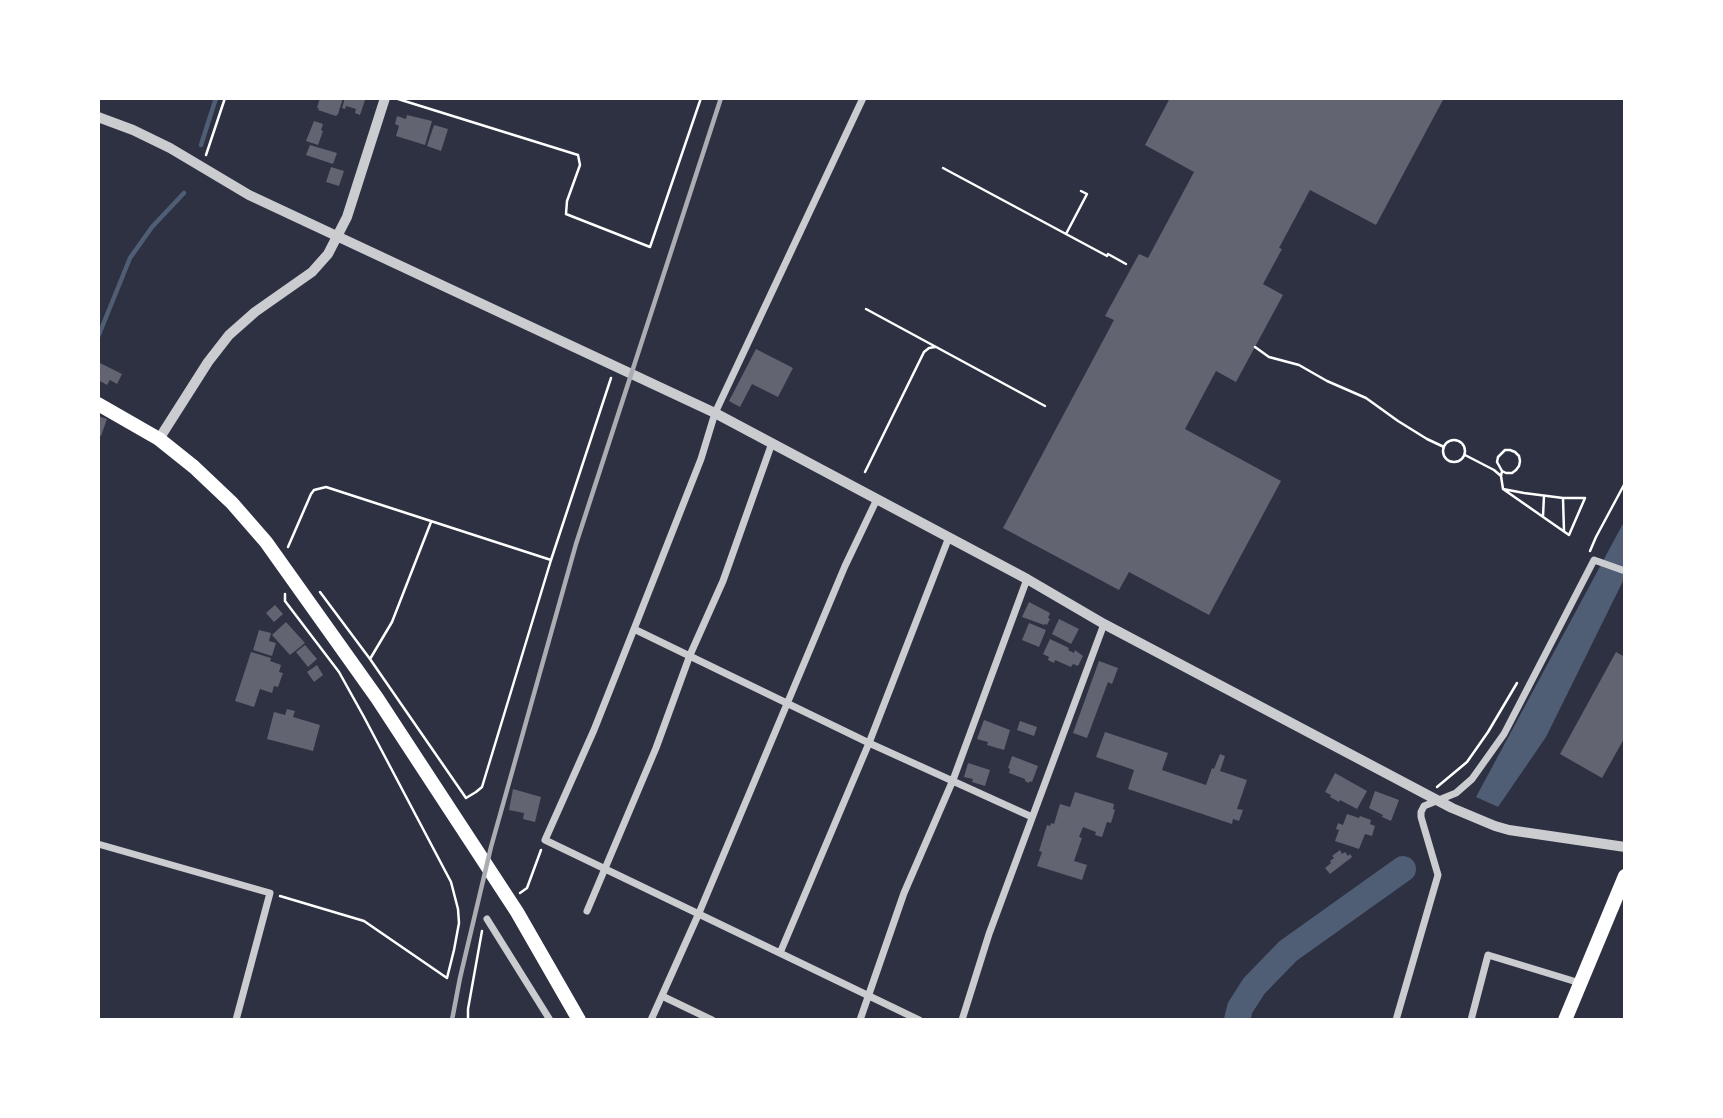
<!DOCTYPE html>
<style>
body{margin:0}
#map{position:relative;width:1723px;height:1118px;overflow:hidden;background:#2d3142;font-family:"DejaVu Sans",sans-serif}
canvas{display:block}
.frame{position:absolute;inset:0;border:100px solid #fff;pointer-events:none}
</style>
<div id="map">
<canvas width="1723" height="1118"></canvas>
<div class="frame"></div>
</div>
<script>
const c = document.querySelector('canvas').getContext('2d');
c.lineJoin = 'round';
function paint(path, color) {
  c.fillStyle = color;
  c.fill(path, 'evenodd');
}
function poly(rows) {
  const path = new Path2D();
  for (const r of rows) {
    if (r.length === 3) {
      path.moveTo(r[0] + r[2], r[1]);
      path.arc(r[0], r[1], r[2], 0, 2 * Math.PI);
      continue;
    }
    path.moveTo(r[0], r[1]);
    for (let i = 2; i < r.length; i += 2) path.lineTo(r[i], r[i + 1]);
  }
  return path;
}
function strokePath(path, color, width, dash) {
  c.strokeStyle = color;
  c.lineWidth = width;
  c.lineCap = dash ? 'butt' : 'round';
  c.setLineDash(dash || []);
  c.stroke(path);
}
paint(poly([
 [1625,520,1625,577,1546,737,1498,807,1476,797]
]), '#4f5d75');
strokePath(poly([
 [201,145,216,98],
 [98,337,130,258,152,227,184,193]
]), '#4f5d75', 4.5);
strokePath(poly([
 [1237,1020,1240,1008,1254,986,1288,951,1403,869]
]), '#4f5d75', 26);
paint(poly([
 [320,98,343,98,338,114,336,116,318,110,319,108,317,108],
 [345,98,360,98,365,100,360,115,355,113,356,109,346,106,345,109,342,108],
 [1170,98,1444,98,1376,225,1310,190,1279,248,1282,249,1263,284,1283,295,1236,382,1216,371,1185,429,1281,481,1209,615,1129,572,1119,590,1003,528,1114,320,1105,316,1139,254,1148,258,1194,172,1145,145],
 [407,115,432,121,425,145,396,136,399,126,395,124,397,116,406,119],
 [314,121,323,124,321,130,323,131,318,145,306,141],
 [434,125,448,129,441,151,427,146],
 [310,145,337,153,333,164,306,155],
 [331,167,344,171,339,186,326,182],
 [756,349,793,368,778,397,752,384,740,407,729,401],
 [98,362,122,374,117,384,110,380,107,385,98,380],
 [98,416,107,419,101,436,98,435],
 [1029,602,1050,613,1048,618,1050,619,1047,625,1045,624,1044,625,1022,617],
 [275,605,283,614,274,622,266,613],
 [1059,619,1079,629,1071,644,1052,634],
 [286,622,305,643,290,655,272,635],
 [1029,623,1046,630,1039,647,1022,640],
 [259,630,271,633,269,641,276,643,272,656,253,650],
 [1050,639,1069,648,1068,650,1074,653,1075,650,1083,656,1078,666,1073,664,1071,667,1055,660,1054,663,1048,660,1049,657,1043,654],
 [305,645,317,659,308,667,296,652],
 [251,652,271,658,270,661,281,665,279,672,283,673,278,687,274,686,272,693,260,689,254,707,235,701],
 [1616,652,1625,657,1625,737,1602,778,1560,754],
 [1099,661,1118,668,1112,684,1108,682,1087,738,1073,733],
 [317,665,323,675,314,682,307,672],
 [287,709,295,711,293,717,320,725,313,751,267,739,274,712,285,715],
 [984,720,1010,730,1004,750,987,745,988,742,977,739],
 [1020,721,1037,727,1034,736,1017,730],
 [1105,732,1168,753,1162,770,1206,785,1212,768,1214,769,1220,754,1225,756,1220,771,1247,780,1237,809,1243,810,1239,821,1233,819,1232,824,1128,789,1134,770,1096,757],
 [1012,756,1038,766,1032,782,1030,781,1029,783,1025,781,1025,779,1009,773,1010,769,1008,768],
 [968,763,990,770,985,786,972,782,973,779,964,777],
 [1335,773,1367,791,1357,809,1340,800,1339,802,1330,797,1331,795,1325,792],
 [513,789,541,797,535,822,523,819,524,813,509,810],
 [1375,791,1399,800,1391,821,1382,817,1383,815,1369,808],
 [1075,792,1114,804,1113,809,1115,810,1111,823,1107,822,1102,837,1095,835,1096,832,1083,827,1079,837,1082,838,1074,861,1087,865,1082,880,1037,866,1042,852,1039,851,1047,825,1050,826,1051,823,1054,824,1060,804,1070,807],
 [1347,814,1359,818,1360,816,1371,820,1370,824,1375,826,1372,836,1365,834,1359,849,1335,841,1339,830,1336,829,1338,823,1343,825],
 [1340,850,1342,854,1345,852,1348,856,1350,854,1352,857,1330,874,1325,868,1331,863,1330,861,1334,858,1332,856]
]), '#626471');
strokePath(poly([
 [398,99,578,155,580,165,567,201,566,214,650,247,701,98],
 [206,155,225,98],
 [943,168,1107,256,1108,254,1126,264],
 [1066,234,1087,194,1081,191],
 [866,309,1045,406],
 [1255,347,1269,357,1299,365,1327,381,1366,398,1398,421,1427,439,1444,447],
 [1454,451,11],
 [1465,455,1494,470,1501,476],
 [1502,471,1506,473,1512,473,1516,470,1519,466,1520,461,1519,456,1515,452,1510,450,1505,450,1498,457,1497,462,1502,471,1501,476,1503,489,1524,493,1563,498,1585,498,1569,535,1503,489],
 [865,472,924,352,929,348,935,347],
 [1563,499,1564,531],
 [1543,516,1544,496],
 [288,547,311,494,314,490,326,487,551,560],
 [1590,551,1596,537,1625,483],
 [320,592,370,659,466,798,476,792,482,787,551,560,611,378],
 [370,659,392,622,431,522],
 [1437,787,1467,762,1488,732,1517,683],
 [520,893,527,888,541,850],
 [280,896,364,921,447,978,454,950,459,923,458,909,451,882,364,717,339,672,285,601,285,594],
 [468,1020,468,1009,482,931]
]), '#fff', 2.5);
strokePath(poly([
 [634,629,701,459,715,413,863,98],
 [98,844,270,893,236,1020],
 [587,911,656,748,690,655,723,581,772,443],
 [487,919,550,1020],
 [780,953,869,743,949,537],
 [662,996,712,1020],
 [651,1020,699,913,845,566,877,499],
 [860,1020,904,893,953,780,1027,579],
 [919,1020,545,840,594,730,634,629,869,743,1032,817],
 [962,1020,989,934,1104,624],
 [1396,1020,1438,875,1421,817,1421,812,1424,806,1456,793,1472,779,1504,734,1594,560,1625,571],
 [1471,1020,1488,955,1580,983]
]), '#caccd0', 7);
strokePath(poly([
 [98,117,133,130,170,148,249,195,715,413,1027,579,1104,624,1452,808,1495,826,1509,830,1625,847],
 [159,439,208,362,229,335,255,312,312,272,328,254,347,217,385,98]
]), '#caccd0', 10);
strokePath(poly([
 [98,404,159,439,194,467,232,503,266,542,377,698,517,912,579,1020],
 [1565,1020,1625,876]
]), '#fff', 14);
strokePath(poly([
 [452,1020,460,978,491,847,576,544,721,98]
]), '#abadb3', 4.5);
</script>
